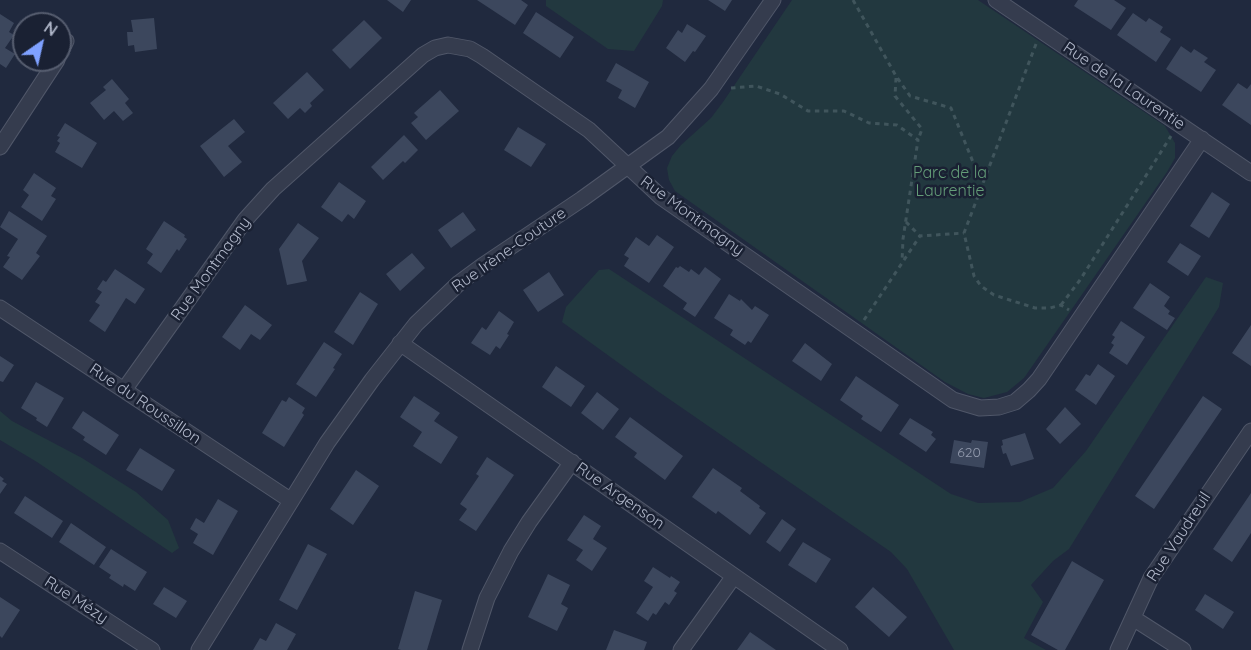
<!DOCTYPE html>
<meta charset="utf-8">
<style>
body{margin:0}
#map{position:relative;width:1251px;height:650px;overflow:hidden;background:#20293e;font-family:Quicksand,sans-serif}
canvas{display:block}
.north{position:absolute;left:12px;top:12px;width:60px;height:60px;box-sizing:border-box;background:#1a2133;border:2px solid #565d6f;border-radius:50%;rotate:34deg;font-size:16px;font-weight:700;line-height:24px;text-align:center;color:#b0b7c9}
.north::after{content:'';display:block;margin:auto;width:21px;height:27px;background:#7fa1ff;clip-path:polygon(50% 0,100% 100%,50% 72%,0 100%)}
</style>
<div id="map">
<canvas width="1251" height="650"></canvas>
<div class="north">N</div>
</div>
<script>
const c = document.querySelector('canvas').getContext('2d');
c.lineJoin = 'round';
function paint(path, color) {
  c.fillStyle = color;
  c.fill(path, 'evenodd');
}
function poly(rows) {
  const path = new Path2D();
  for (const r of rows) {
    path.moveTo(r[0], r[1]);
    for (let i = 2; i < r.length; i += 2) path.lineTo(r[i], r[i + 1]);
  }
  return path;
}
function strokePath(path, color, width, dash) {
  c.strokeStyle = color;
  c.lineWidth = width;
  c.lineCap = dash ? 'butt' : 'round';
  c.setLineDash(dash || []);
  c.stroke(path);
}
function label(font, color, halo, rows, align = 'center') {
  c.font = font + ' Quicksand,sans-serif';
  c.lineWidth = 5;
  c.setLineDash([]);
  c.textBaseline = 'middle';
  c.strokeStyle = halo;
  c.fillStyle = color;
  for (const [text, x, y, turn = 0] of rows) {
    c.save();
    c.translate(x, y);
    c.rotate((+turn || 0) * Math.PI / 180);
    c.textAlign = isNaN(turn) ? turn : align;
    if (halo) c.strokeText(text, 0, 0);
    c.fillText(text, 0, 0);
    c.restore();
  }
}
paint(poly([
 [546,0,663,0,662,6,634,51,608,49,546,6],
 [792,0,978,0,1165,126,1175,143,1175,158,1167,172,1024,378,1007,392,984,398,968,394,945,382,675,191,669,180,667,168,672,156,681,145,711,118,723,102],
 [609,269,951,494,978,503,1020,502,1053,488,1086,451,1206,277,1223,283,1219,307,1069,549,1053,561,1031,585,1043,602,1024,638,1046,650,954,650,907,569,891,552,656,390,562,322,566,307,599,270],
 [0,411,12,421,82,458,136,492,168,520,179,548,172,553,37,462,0,440]
]), '#22383f');
paint(poly([
 [387,0,411,0,403,12],
 [477,0,521,0,528,5,515,25],
 [708,0,732,0,725,11],
 [1078,0,1114,0,1126,8,1111,30,1074,6],
 [536,12,574,37,560,58,523,33],
 [1133,13,1146,22,1149,18,1163,27,1160,32,1171,39,1156,62,1117,35],
 [0,14,14,23,9,32,14,35,5,48,15,54,6,68,0,64],
 [154,18,157,49,135,52,134,45,128,46,127,32,133,32,131,20],
 [364,20,382,38,350,69,332,50],
 [687,24,706,36,695,52,693,51,685,62,666,48,678,30,682,33],
 [1181,46,1191,53,1194,49,1208,58,1204,62,1216,70,1201,92,1166,69],
 [616,63,649,82,635,108,618,98,622,90,606,81],
 [307,72,324,90,310,103,312,106,305,113,300,108,288,119,273,103],
 [112,79,129,99,125,103,133,113,123,121,114,111,104,120,90,103,106,90,103,87],
 [1238,83,1247,89,1251,84,1251,125,1222,105],
 [440,90,459,111,426,140,411,123,418,117,414,113],
 [234,119,245,132,228,146,242,162,224,177,200,146],
 [65,123,97,143,82,168,55,152,60,143,57,141,60,137,57,136],
 [518,127,546,144,531,167,504,150],
 [404,135,418,150,405,163,403,161,383,180,371,167],
 [34,173,56,188,51,196,56,199,42,221,21,207,29,195,23,190],
 [339,182,366,201,354,219,348,214,342,222,321,207],
 [1212,192,1230,204,1209,238,1190,226],
 [9,211,47,236,36,253,40,256,22,280,3,267,10,257,7,256,18,239,0,227],
 [463,212,476,230,451,248,438,230],
 [164,221,185,235,184,237,187,239,179,251,177,249,161,273,147,263,153,254,146,249],
 [298,223,319,238,302,261,307,281,287,285,279,249],
 [657,235,674,247,649,283,624,266,629,258,624,255,636,237,649,246],
 [1180,243,1201,256,1188,276,1167,262],
 [412,253,425,268,400,291,386,274],
 [680,266,689,272,691,269,699,275,705,267,721,279,695,317,683,309,687,303,663,286,676,267,678,268],
 [115,269,145,289,135,304,126,298,105,332,89,321,100,305,95,302,102,292,97,289,103,280,106,282],
 [549,272,564,295,538,312,523,290],
 [1150,283,1170,297,1164,306,1170,311,1168,314,1175,318,1167,330,1133,308],
 [360,292,378,304,353,345,334,332],
 [729,294,740,301,741,299,752,310,755,306,769,315,751,343,748,341,745,345,730,335,733,330,714,318],
 [245,305,272,325,260,340,251,334,240,350,222,337],
 [499,311,514,322,507,334,509,335,500,349,496,346,490,355,471,343,482,327,486,330],
 [1121,321,1145,337,1127,365,1109,353,1114,345,1111,343,1115,337,1112,335],
 [1251,325,1251,366,1232,353],
 [324,342,342,354,333,368,335,369,316,397,296,384],
 [805,343,832,364,821,381,792,361],
 [0,356,14,365,3,382,0,381],
 [1098,364,1115,376,1096,405,1075,390,1086,374,1090,376],
 [556,366,585,386,571,407,542,387],
 [856,376,899,405,881,432,861,419,863,416,840,400],
 [36,382,64,398,47,427,36,420,37,418,21,408],
 [597,392,619,409,603,430,581,413],
 [414,396,440,413,434,421,458,437,441,464,413,446,422,432,400,417],
 [1203,396,1222,409,1154,509,1135,496],
 [289,397,305,408,302,413,304,415,284,447,262,433,282,400,286,402],
 [1065,407,1081,424,1060,444,1046,429],
 [83,411,119,435,106,455,83,440,85,437,72,428],
 [630,417,683,456,665,480,634,457,637,453,615,437],
 [910,418,933,432,931,435,936,439,926,452,899,434],
 [1025,433,1034,459,1011,466,1006,453,1003,454,1001,446,1003,445,1002,440],
 [954,440,971,443,972,440,988,442,984,468,950,463],
 [140,448,175,470,162,491,126,470],
 [487,457,514,475,476,531,459,520,467,509,460,504,479,476,476,474],
 [713,468,742,488,740,491,760,506,759,508,766,513,750,535,718,511,716,514,692,497],
 [356,470,379,486,353,525,330,509],
 [0,476,4,479,2,481,7,484,0,494],
 [1251,493,1251,533,1232,562,1213,549],
 [25,496,63,521,52,538,14,513],
 [218,499,238,511,213,555,193,543,198,534,190,529,196,518,204,523],
 [584,515,601,526,593,539,607,548,592,571,576,560,583,550,567,540],
 [782,519,796,529,780,552,766,542],
 [71,523,106,547,94,565,59,542],
 [803,542,831,559,816,583,788,565],
 [308,544,327,554,297,610,279,600],
 [111,549,147,572,135,591,124,584,123,587,109,578,111,575,99,567],
 [1072,561,1104,580,1065,650,1058,650,1031,635],
 [653,567,670,578,671,576,680,582,674,591,677,593,669,605,665,602,656,615,653,613,648,621,636,613,653,587,644,581],
 [548,574,570,585,561,604,568,608,557,631,528,617],
 [164,587,187,601,176,618,153,604],
 [873,587,907,617,889,637,855,607],
 [415,591,442,600,427,650,401,650,398,649],
 [1205,594,1234,612,1223,629,1195,610],
 [0,597,20,610,2,638,0,636],
 [276,623,296,634,287,650,253,650,260,638,266,641],
 [614,630,647,642,644,650,606,650],
 [750,632,776,650,737,650]
]), '#3c475d');
const street = poly([
 [996,0,1251,173],
 [60,53,66,41],
 [0,147,57,60],
 [0,308,290,500],
 [400,343,840,650],
 [124,390,245,220,273,189,423,55,435,48,448,45,470,49,482,56,589,130,661,197,953,400,980,408,999,407,1015,402,1029,390,1039,379,1202,139],
 [0,551,152,650],
 [1133,618,1183,650],
 [199,650,327,443,372,380,416,324,459,283,482,266,582,199,668,137,711,89,773,0],
 [470,650,487,598,511,551,529,522,572,462],
 [681,650,734,576],
 [1118,650,1151,578,1251,431]
]);
strokePath(street, '#505769', 17);
strokePath(poly([
 [853,0,896,76,910,96,951,108,973,162,985,179],
 [1036,44,964,233,974,276,981,286,994,295,1035,308,1050,308,1061,305,1069,310],
 [896,78,895,96,922,129,918,140],
 [731,88,756,86,780,94,808,111,844,111,869,123,897,125,918,140,903,239,902,262],
 [906,222,920,236],
 [1061,305,1080,280,1171,136],
 [864,320,920,236,964,233]
]), '#40555c', 3, [4.5, 4.5]);
strokePath(street, '#353c4e', 15);
label('14px', '#939bae', null, [
 ["620",969,453]
]);
label('16px', '#b0b7c9', '#1a2133', [
 ["Rue de la Laurentie",1124,86,34],
 ["Rue Montmagny",692,216,36],
 ["Rue Irène-Couture",509,250,-35],
 ["Rue Montmagny",211,269,-54],
 ["Rue du Roussillon",145,404,34],
 ["Rue Argenson",620,496,35],
 ["Rue Vaudreuil",1179,537,-57],
 ["Rue Mézy",76,600,33]
]);
label('16px', '#649d78', '#1a2133', [
 ["Parc de la",950,173],
 ["Laurentie",950,191]
]);
</script>
